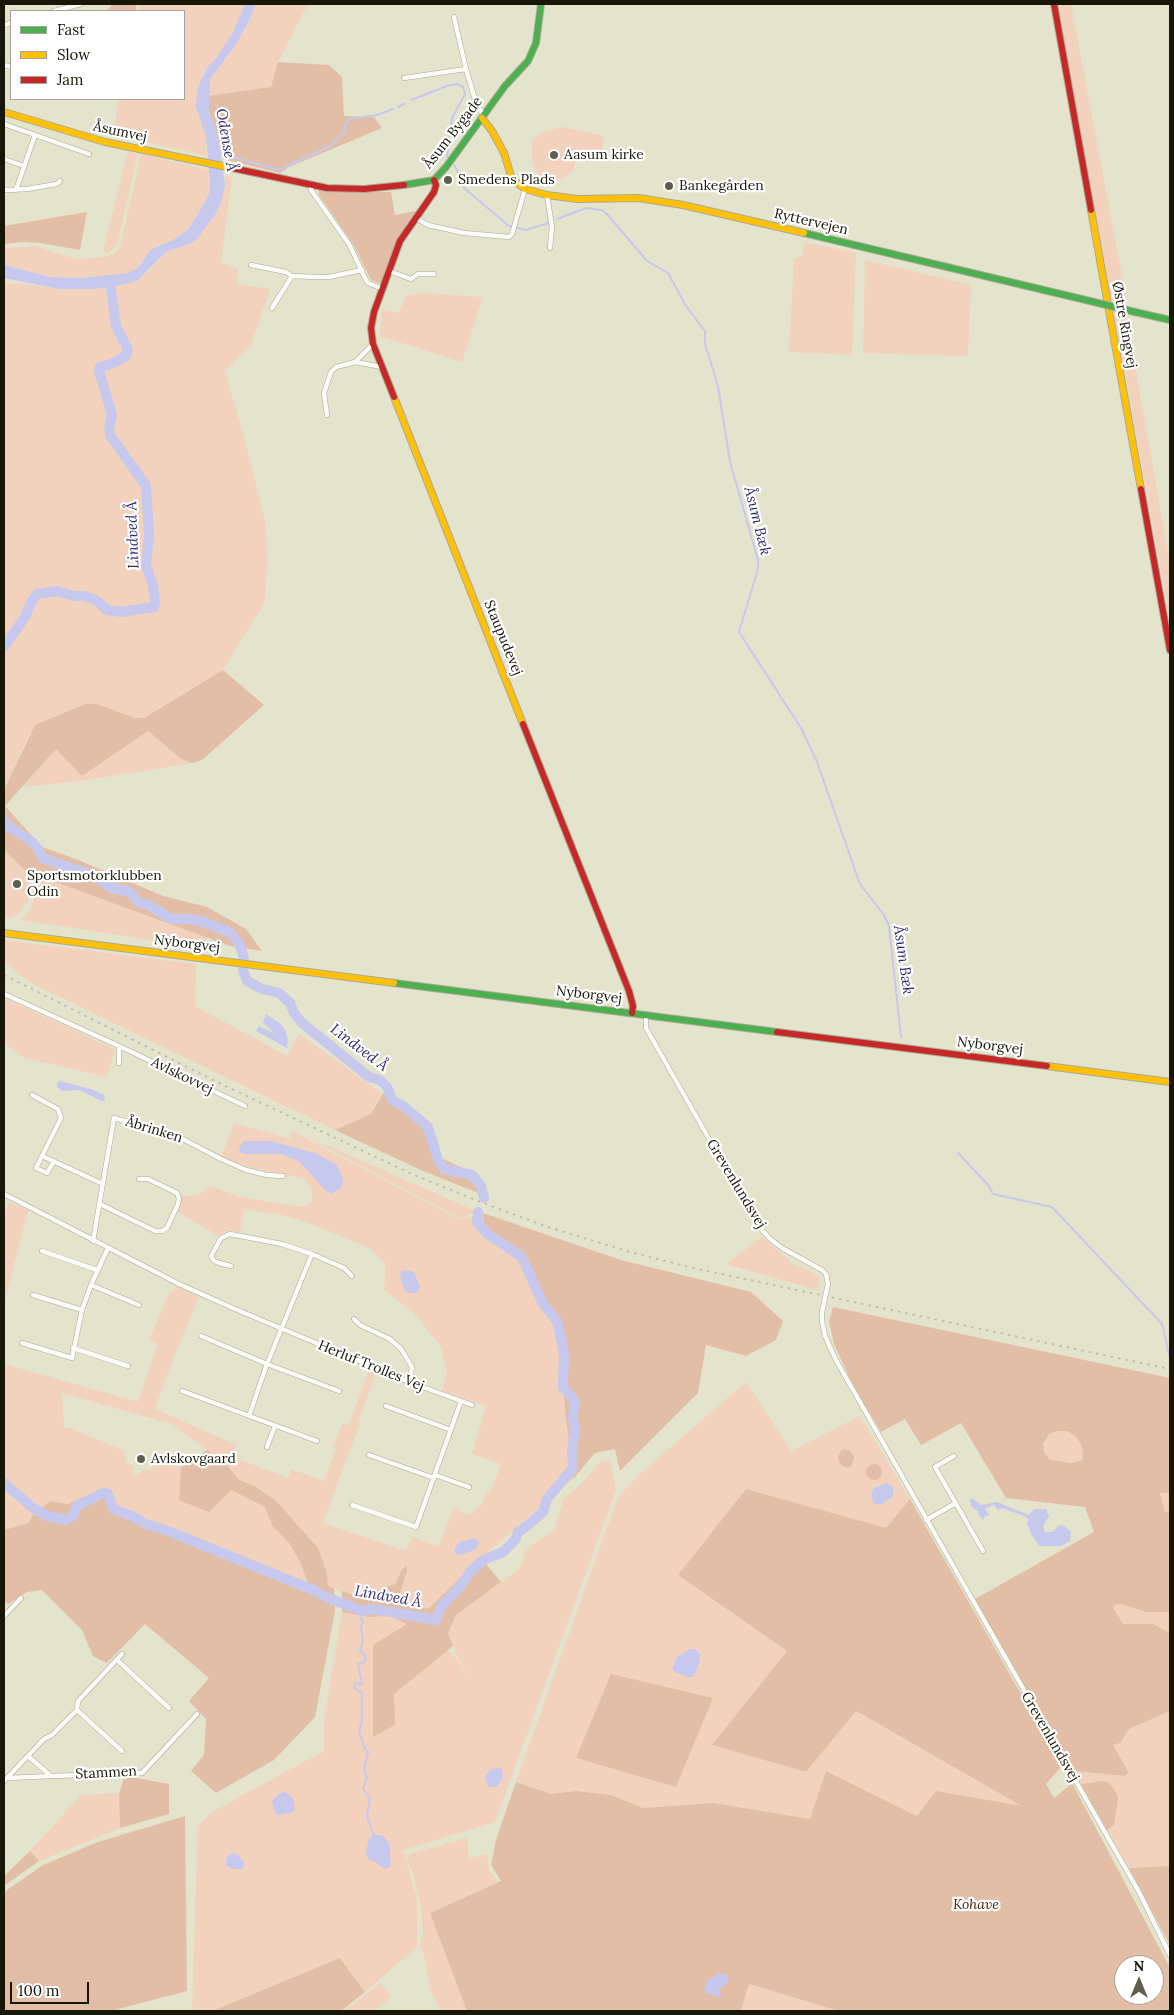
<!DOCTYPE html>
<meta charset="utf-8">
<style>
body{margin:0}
#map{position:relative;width:1174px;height:2015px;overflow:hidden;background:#e4e3cc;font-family:Lora,serif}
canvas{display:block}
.frame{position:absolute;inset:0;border:5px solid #181607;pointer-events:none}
.legend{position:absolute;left:10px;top:10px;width:175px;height:90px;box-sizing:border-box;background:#fff;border:1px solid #a3a29c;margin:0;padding:6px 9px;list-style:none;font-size:15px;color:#181607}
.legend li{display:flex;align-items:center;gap:10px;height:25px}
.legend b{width:25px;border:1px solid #a3a29c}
.north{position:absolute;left:1114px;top:1955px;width:50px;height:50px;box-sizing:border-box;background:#fff;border:1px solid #a3a29c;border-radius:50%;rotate:0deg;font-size:14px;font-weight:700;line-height:20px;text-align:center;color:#181607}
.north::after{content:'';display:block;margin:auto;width:18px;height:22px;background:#5f5e4c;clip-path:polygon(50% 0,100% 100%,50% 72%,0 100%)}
.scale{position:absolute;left:10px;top:1982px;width:79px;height:22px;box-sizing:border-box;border:2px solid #181607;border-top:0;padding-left:6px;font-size:15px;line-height:18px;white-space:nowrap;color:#181607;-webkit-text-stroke:4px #fff;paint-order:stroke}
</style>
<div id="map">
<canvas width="1174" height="2015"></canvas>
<div class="frame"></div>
<ul class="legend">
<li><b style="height:6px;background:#4caf50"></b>Fast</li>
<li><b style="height:6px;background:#ffc107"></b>Slow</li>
<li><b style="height:6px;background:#c62828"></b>Jam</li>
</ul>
<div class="north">N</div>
<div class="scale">100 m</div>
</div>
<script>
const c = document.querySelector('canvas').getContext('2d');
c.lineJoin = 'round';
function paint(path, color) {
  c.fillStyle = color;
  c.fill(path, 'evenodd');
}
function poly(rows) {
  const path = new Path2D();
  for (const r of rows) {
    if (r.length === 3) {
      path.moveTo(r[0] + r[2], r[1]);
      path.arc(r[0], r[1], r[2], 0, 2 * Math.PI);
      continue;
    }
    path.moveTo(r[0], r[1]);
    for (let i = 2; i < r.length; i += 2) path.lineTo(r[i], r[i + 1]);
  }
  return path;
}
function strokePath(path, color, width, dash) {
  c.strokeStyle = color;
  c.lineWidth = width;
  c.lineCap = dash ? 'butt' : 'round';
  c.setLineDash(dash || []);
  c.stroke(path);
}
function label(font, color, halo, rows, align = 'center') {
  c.font = font + ' Lora,serif';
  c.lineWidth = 4.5;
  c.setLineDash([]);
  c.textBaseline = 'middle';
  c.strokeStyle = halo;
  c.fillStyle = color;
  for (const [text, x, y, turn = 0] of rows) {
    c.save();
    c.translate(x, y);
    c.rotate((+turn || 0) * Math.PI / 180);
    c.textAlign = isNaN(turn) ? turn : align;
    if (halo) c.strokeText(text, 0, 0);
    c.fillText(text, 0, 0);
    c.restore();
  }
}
paint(poly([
 [140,4,245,4,228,42,202,75,207,156,113,134,119,99,184,99,184,11,138,11],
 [256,4,308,4,278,62,272,87,208,96,210,79,213,73,225,60,235,46,247,25],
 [1058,4,1071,4,1127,303,1109,298],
 [563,127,604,136,600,163,577,159,573,170,562,179,538,176,532,160,532,141,542,132],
 [130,152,136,154,137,156,118,242,109,253,103,251,127,154],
 [141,154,209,170,209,194,193,224,186,231,173,240,157,246,146,255,139,267,128,273,83,278,44,276,4,265,4,248,36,246,69,257,83,259,107,256,115,253,120,247],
 [232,175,221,263,238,269,237,284,270,289,252,343,225,371,244,437,266,525,267,564,265,602,223,670,144,718,135,718,97,705,30,733,4,790,4,283,26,284,59,289,95,289,130,283,146,273,167,251,190,244,197,238,217,212,222,200,225,177],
 [805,242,856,253,852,355,789,352,794,259,803,255],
 [865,260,971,285,968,356,863,353],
 [422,293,483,297,462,362,380,336,382,309,398,313,406,296],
 [1114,312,1126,315,1170,564,1170,619],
 [148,731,181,759,192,763,80,781,23,787,56,749,82,775],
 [4,850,25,870,30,880,30,895,28,901,18,915,8,918,4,917],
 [36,874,78,889,208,938,202,948,21,920,32,906,36,885],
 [4,940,196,964,195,1006,287,1056,299,1034,383,1094,371,1114,335,1130,31,983,4,962],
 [4,998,115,1049,107,1077,25,1058,4,1043],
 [234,1123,290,1139,292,1131,460,1220,483,1213,484,1227,522,1253,556,1328,573,1479,481,1558,428,1609,397,1602,407,1572,406,1565,401,1569,395,1584,360,1597,328,1586,327,1573,256,1487,238,1479,228,1466,172,1424,62,1393,64,1428,67,1427,125,1451,124,1457,127,1458,126,1463,134,1466,132,1473,140,1475,143,1469,151,1471,154,1460,181,1467,180,1500,231,1490,265,1507,272,1525,290,1543,300,1562,308,1584,166,1528,116,1506,111,1491,104,1489,68,1504,51,1501,29,1523,4,1530,4,1364,138,1402,158,1343,149,1340,170,1291,173,1292,176,1286,199,1297,174,1357,155,1409,237,1445,233,1457,288,1478,291,1469,324,1481,336,1448,333,1447,343,1423,349,1425,369,1370,376,1373,358,1422,360,1423,323,1523,406,1551,412,1537,439,1546,453,1509,470,1515,482,1504,486,1492,490,1493,501,1464,472,1454,486,1406,442,1391,447,1371,440,1345,411,1310,384,1290,386,1265,371,1249,309,1223,283,1215,244,1209,240,1232,226,1231,219,1236,178,1212,181,1196,199,1195,210,1186,240,1197,294,1206,307,1206,312,1202,312,1190,305,1179,248,1167,221,1157],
 [303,1135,476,1211,461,1219],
 [9,1202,28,1210,4,1305,4,1218],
 [762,1237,793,1264,814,1273,820,1279,817,1290,726,1264],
 [746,1382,791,1451,860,1416,910,1499,886,1529,746,1489,678,1575,787,1651,713,1744,806,1772,855,1711,1024,1806,917,1816,826,1771,811,1819,714,1803,643,1808,611,1795,576,1791,551,1794,516,1782,618,1497,640,1474],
 [1057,1431,1067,1431,1077,1436,1082,1447,1083,1460,1071,1463,1050,1460,1044,1452,1043,1444,1049,1434],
 [610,1460,616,1490,495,1822,403,1850,406,1860,410,1854,467,1838,469,1858,487,1854,489,1870,498,1882,430,1913,467,2011,441,2011,430,1989,426,1961,420,1946,423,1930,421,1907,413,1873,406,1860,417,1899,417,1947,365,1992,340,1958,212,2011,192,2011,198,1826,212,1812,324,1751,324,1722,342,1612,369,1617,390,1616,407,1624,376,1676,445,1649,455,1656,467,1676,447,1633,456,1615,518,1570,523,1562,525,1553,529,1547,555,1529,563,1499,582,1483,600,1462],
 [1160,1493,1170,1493,1170,1511,1165,1512],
 [1122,1604,1145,1612,1170,1612,1170,1633,1153,1624,1123,1624,1113,1608,1115,1605],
 [1170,1711,1170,1866,1129,1868,1107,1830,1114,1825,1118,1798,1094,1782,1081,1784,1074,1771,1123,1776,1129,1773,1113,1745,1120,1743,1129,1729],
 [119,1793,120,1828,39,1861,30,1851,81,1795],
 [380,1983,391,1997,375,2011,344,2011],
 [749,1984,839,2011,741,2011]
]), '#f2d2bc');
paint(poly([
 [112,4,137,4,135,11,107,11],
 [278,62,329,65,342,77,344,116,374,117,382,128,289,167,280,173,223,159,218,135,209,112,208,96,271,87],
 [319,190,337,192,391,192,395,215,416,211,401,233,382,282,378,283,371,280,353,244,319,195],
 [87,212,80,250,40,243,23,242,4,244,4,226],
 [223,670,264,705,202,760,192,763,181,759,148,731,82,776,56,749,5,806,42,847,76,859,163,896,207,907,246,929,262,951,230,946,50,880,25,870,4,850,4,790,35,725,85,704,97,704,135,718,144,718],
 [384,1092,421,1125,437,1156,471,1172,483,1195,423,1171,335,1130,371,1114],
 [483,1213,621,1260,751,1292,783,1321,776,1340,746,1356,706,1345,698,1393,620,1471,615,1449,595,1453,573,1479,556,1328,522,1253,484,1227],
 [833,1307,1170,1378,1170,1493,1160,1493,1165,1512,1170,1511,1170,1612,1145,1612,1122,1604,1115,1605,1113,1608,1123,1624,1153,1624,1170,1633,1170,1711,1129,1729,1120,1743,1113,1745,1129,1773,1124,1776,1074,1771,1061,1750,975,1599,1094,1532,1085,1507,1006,1498,961,1423,921,1445,905,1419,881,1432,852,1383,834,1344,829,1322],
 [1057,1431,1067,1431,1077,1437,1082,1447,1083,1460,1071,1463,1050,1460,1044,1452,1043,1444,1049,1434],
 [842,1449,849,1450,854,1457,852,1465,849,1468,842,1466,839,1462,838,1456],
 [207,1450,228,1466,238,1479,256,1487,276,1501,318,1548,327,1573,328,1586,334,1588,335,1611,315,1717,274,1760,216,1793,191,1771,204,1755,206,1719,189,1701,209,1678,145,1624,107,1663,93,1656,82,1630,42,1590,27,1592,8,1604,4,1600,4,1530,29,1523,32,1516,51,1501,68,1504,104,1489,111,1490,117,1506,166,1528,308,1583,300,1562,290,1544,272,1525,265,1507,231,1490,209,1512,179,1500,181,1467],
 [874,1472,8],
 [746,1489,886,1528,910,1499,1062,1766,1046,1784,1054,1798,1072,1783,1170,1968,1170,2011,839,2011,749,1984,741,2011,467,2011,430,1913,501,1881,491,1865,496,1840,516,1782,551,1794,576,1791,611,1795,643,1808,714,1803,810,1819,826,1771,917,1816,936,1791,1022,1806,856,1711,806,1772,712,1745,787,1651,678,1575],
 [1124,1965,1154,1965,1154,1995,1124,1995],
 [481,1558,501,1582,456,1615,448,1633,453,1646,394,1694,395,1725,373,1737,373,1645,407,1624,390,1616,369,1617,342,1612,342,1591,360,1597,395,1584,402,1569,407,1565,407,1571,397,1602,428,1609],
 [611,1674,713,1698,676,1787,576,1758],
 [125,1776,169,1784,169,1814,120,1828,119,1793],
 [1102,1781,1109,1783,1116,1792,1118,1798,1114,1825,1107,1830,1081,1784],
 [185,1816,187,1991,111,2011,4,2011,4,1892,43,1865,98,1842],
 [30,1851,39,1861,4,1886,4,1876],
 [1170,1866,1170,1945,1129,1868],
 [340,1958,365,1992,341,2011,212,2011]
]), '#e3bea6');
paint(poly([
 [245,4,256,4,247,25,235,46,210,79,209,112,218,135,225,185,222,200,217,212,197,239,190,244,167,251,138,280,130,283,95,289,59,289,4,278,4,265,50,277,83,278,128,273,139,267,150,250,173,240,189,229,203,205,209,194,210,183,206,136,196,107,198,87,207,68,217,57,232,34],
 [266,1014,281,1024,285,1030,288,1040,287,1048,256,1031,259,1026,276,1034,263,1023],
 [60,1081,94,1090,104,1095,105,1100,102,1101,79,1090,62,1091,58,1088,57,1083],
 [244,1141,271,1141,315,1153,337,1165,342,1176,343,1183,340,1189,331,1194,326,1191,299,1161,281,1154,244,1154,240,1152,239,1148],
 [405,1270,414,1272,420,1287,417,1293,407,1293,402,1284,400,1276,401,1271],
 [886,1483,893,1487,893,1496,881,1505,875,1504,871,1497,872,1491,874,1488],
 [970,1499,973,1499,981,1505,997,1502,1029,1515,1034,1509,1046,1509,1049,1516,1043,1526,1045,1532,1053,1532,1058,1526,1063,1525,1071,1532,1070,1541,1061,1546,1039,1546,1032,1535,1027,1524,1028,1519,1024,1516,1002,1508,998,1510,994,1505,986,1508,985,1510,990,1515,985,1516,983,1520,979,1516,978,1511,971,1506],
 [475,1538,479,1542,477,1549,460,1555,456,1554,454,1549,458,1544,462,1541],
 [690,1649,695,1649,700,1655,699,1664,693,1677,688,1677,675,1672,672,1668,677,1657],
 [497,1768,502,1769,503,1778,497,1787,489,1787,485,1779,486,1775,491,1769],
 [285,1792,293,1798,295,1809,293,1812,278,1815,275,1813,272,1801,280,1793],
 [374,1835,382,1835,389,1843,391,1866,385,1869,375,1862,369,1860,366,1853,369,1838],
 [233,1853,238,1855,244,1862,243,1869,232,1869,226,1865,226,1859,230,1854],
 [717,1973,726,1975,729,1980,728,1983,719,1989,721,1997,706,1993,704,1989,707,1980,713,1978]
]), '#c7c8ed');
strokePath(poly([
 [411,100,447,86,457,84,463,87,465,94,452,118,447,157],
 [398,107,404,104],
 [221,154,276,169,281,169,332,145,344,132,346,122,351,119,377,115,393,109],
 [454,165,457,170,463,187,509,226,526,230,549,223],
 [557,219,586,208,602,210,607,214,647,261,668,273,686,306,705,331,705,344,718,386,730,462,758,560,758,569,739,632,801,728,817,762,860,884,884,915,889,926,901,1037],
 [958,1153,989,1186,993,1194,1052,1207,1162,1324,1170,1358],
 [363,1611,360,1617,363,1622,361,1625,363,1640,360,1651,365,1655,365,1662,358,1664,362,1684,356,1683,354,1688,362,1693,362,1721,359,1731,365,1749,368,1752,364,1770,367,1777,363,1789,370,1798,367,1817,374,1835]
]), '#c7c8ed', 2);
strokePath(poly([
 [4,647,25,617,31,603,37,594,56,591,74,596,85,596,97,601,107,610,121,612,154,607,155,602,153,585,146,566,149,535,146,486,110,435,109,429,112,414,99,371,100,367,111,364,126,356,128,349,116,326,110,281],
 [4,821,9,827,31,841,39,850,42,858,92,875,112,888,130,892,138,902,150,906,171,919,188,919,201,921,229,932,239,943,244,958],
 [243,970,247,981,262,989,279,993,290,1003,294,1013,301,1022,369,1077,380,1080,387,1087,393,1101,402,1105,428,1127,438,1160,444,1169,472,1175,481,1186,484,1198],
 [4,1483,32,1507,47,1516,65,1520,73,1516,77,1506,103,1493,108,1494,113,1509,134,1517,146,1524,168,1531,313,1590,328,1598,363,1611,373,1609,436,1620,442,1605,459,1588,470,1572,483,1560,503,1552,515,1540,518,1532,527,1526,543,1512,547,1499,573,1468,572,1450,575,1432,573,1416,575,1403,571,1396,563,1388,564,1353,557,1321,543,1304,522,1257,487,1234,477,1222,478,1212]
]), '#c7c8ed', 10);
const street = poly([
 [54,11,81,4],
 [454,17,466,69],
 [4,25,11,23],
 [4,65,11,67],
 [404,78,466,69,477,106,484,115],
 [4,124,89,154],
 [4,159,24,166],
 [311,185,311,190,349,244,366,280,368,283,383,289],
 [4,190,27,189,57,184,60,181],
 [16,190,35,135],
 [547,195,552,227,550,248],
 [416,218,428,225,464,233,509,237,512,234,525,189],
 [251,265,286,272,292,276,317,277,329,277,362,270],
 [389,271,411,279,418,274,434,274],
 [272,308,292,276],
 [355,362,382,367],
 [327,415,324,393,331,372,336,367,355,362,373,344],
 [4,994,119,1046,119,1063],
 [646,1015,646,1028,758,1225,769,1238,782,1248,822,1270,826,1274,828,1284],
 [119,1046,245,1106],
 [32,1095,58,1109,61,1118,42,1156],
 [54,1161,47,1173,36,1168,42,1156,103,1184],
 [4,1194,179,1284,235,1309,409,1382,472,1405],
 [100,1204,155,1231,162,1231,167,1228,178,1204,179,1198,177,1193,148,1179,139,1179],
 [93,1241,114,1118,177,1136,221,1159,246,1170,267,1175,283,1176],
 [42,1251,97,1270],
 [231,1266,219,1263,214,1261,211,1256,221,1238,230,1234,282,1244,312,1254,344,1268,352,1276],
 [91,1285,139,1305],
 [33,1295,82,1310],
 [822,1312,822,1321,825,1336,836,1360,1139,1892,1170,1955],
 [354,1319,360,1325,390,1339,401,1349,412,1367,409,1382],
 [201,1336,267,1364,339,1391],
 [22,1343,72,1358,82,1310,91,1285,108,1248],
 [73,1348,128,1366],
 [182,1391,317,1441],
 [386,1406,451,1430],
 [249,1416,267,1364,312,1254],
 [267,1447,275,1426],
 [369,1455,434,1478],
 [954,1456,935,1467,983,1551],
 [435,1475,469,1487],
 [352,1505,416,1527,461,1401],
 [926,1520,956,1503],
 [4,1616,21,1598],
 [117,1660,169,1708],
 [77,1710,122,1751],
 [28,1756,51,1776,142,1773,197,1714],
 [8,1778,51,1776],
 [4,1781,44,1739,52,1735,77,1710,78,1701,122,1654]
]);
const fast = poly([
 [404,185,434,180,446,167,505,86,528,61,536,43,541,4],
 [804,233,1090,301],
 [1135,312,1170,320],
 [394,983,777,1032]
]);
const slow = poly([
 [4,112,105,142,232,168],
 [482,118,492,131,504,153,512,179,525,189,547,195,577,199,639,198,683,205,804,233],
 [1091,210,1141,489],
 [394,397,523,724],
 [4,933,394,983],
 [1047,1066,1170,1082]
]);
const jam = poly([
 [1054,4,1091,210],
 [232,168,327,188,364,189,404,185],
 [394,397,373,344,371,328,374,312,400,241,434,192,436,185,434,180],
 [1141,489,1170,650],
 [523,724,629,991,633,1006,632,1013],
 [777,1032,1047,1066]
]);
strokePath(street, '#aaa997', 5.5);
strokePath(fast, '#aaa997', 8);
strokePath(slow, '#aaa997', 8);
strokePath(jam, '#aaa997', 8);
strokePath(street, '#fbfbf7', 4.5);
strokePath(fast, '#4caf50', 6);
strokePath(slow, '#ffc107', 6);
strokePath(jam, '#c62828', 6);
strokePath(poly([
 [4,975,219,1083,412,1174,478,1201,548,1227,630,1252,693,1268,1170,1369]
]), '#bfbfb9', 2, [2.5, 5]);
const streetBridge = poly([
 [822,1312,828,1284]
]);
const fastBridge = poly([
 [1090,301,1135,312]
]);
strokePath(streetBridge, '#aaa997', 5.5, []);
strokePath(fastBridge, '#aaa997', 8, []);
strokePath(streetBridge, '#fbfbf7', 4.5);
strokePath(fastBridge, '#4caf50', 6);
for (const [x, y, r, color] of [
 [554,155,5,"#5f5e4c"],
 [448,180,5,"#5f5e4c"],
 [669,186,5,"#5f5e4c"],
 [17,884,5,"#5f5e4c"],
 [141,1459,5,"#5f5e4c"]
]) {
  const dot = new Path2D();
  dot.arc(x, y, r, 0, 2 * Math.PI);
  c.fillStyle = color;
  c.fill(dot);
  strokePath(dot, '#fff', 2);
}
label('14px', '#181607', '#fff', [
 ["Åsumvej",120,132,12],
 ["Åsum Bygade",453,133,-52],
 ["Ryttervejen",811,222,13],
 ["Østre Ringvej",1124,325,80],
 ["Staupudevej",503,638,68],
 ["Nyborgvej",187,944,7],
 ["Nyborgvej",589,995,7],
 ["Nyborgvej",990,1046,7],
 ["Avlskovvej",182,1076,26],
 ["Åbrinken",154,1130,17],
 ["Grevenlundsvej",736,1184,59],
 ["Herluf Trolles Vej",371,1366,22],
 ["Grevenlundsvej",1050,1737,60],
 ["Stammen",106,1773,-3]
]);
label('14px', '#181607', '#fff', [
 ["Aasum kirke",564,155],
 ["Smedens Plads",458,180],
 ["Bankegården",679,186],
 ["Sportsmotorklubben",27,876],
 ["Odin",27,892],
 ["Avlskovgaard",151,1459]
], 'left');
label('italic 14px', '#461c09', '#fff', [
 ["Kohave",976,1905]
]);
label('italic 15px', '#312a70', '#fff', [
 ["Odense Å",226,140,80],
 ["Åsum Bæk",757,521,76],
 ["Lindved Å",133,535,-92],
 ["Åsum Bæk",903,960,82],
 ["Lindved Å",359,1048,37],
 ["Lindved Å",388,1597,10]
]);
</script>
